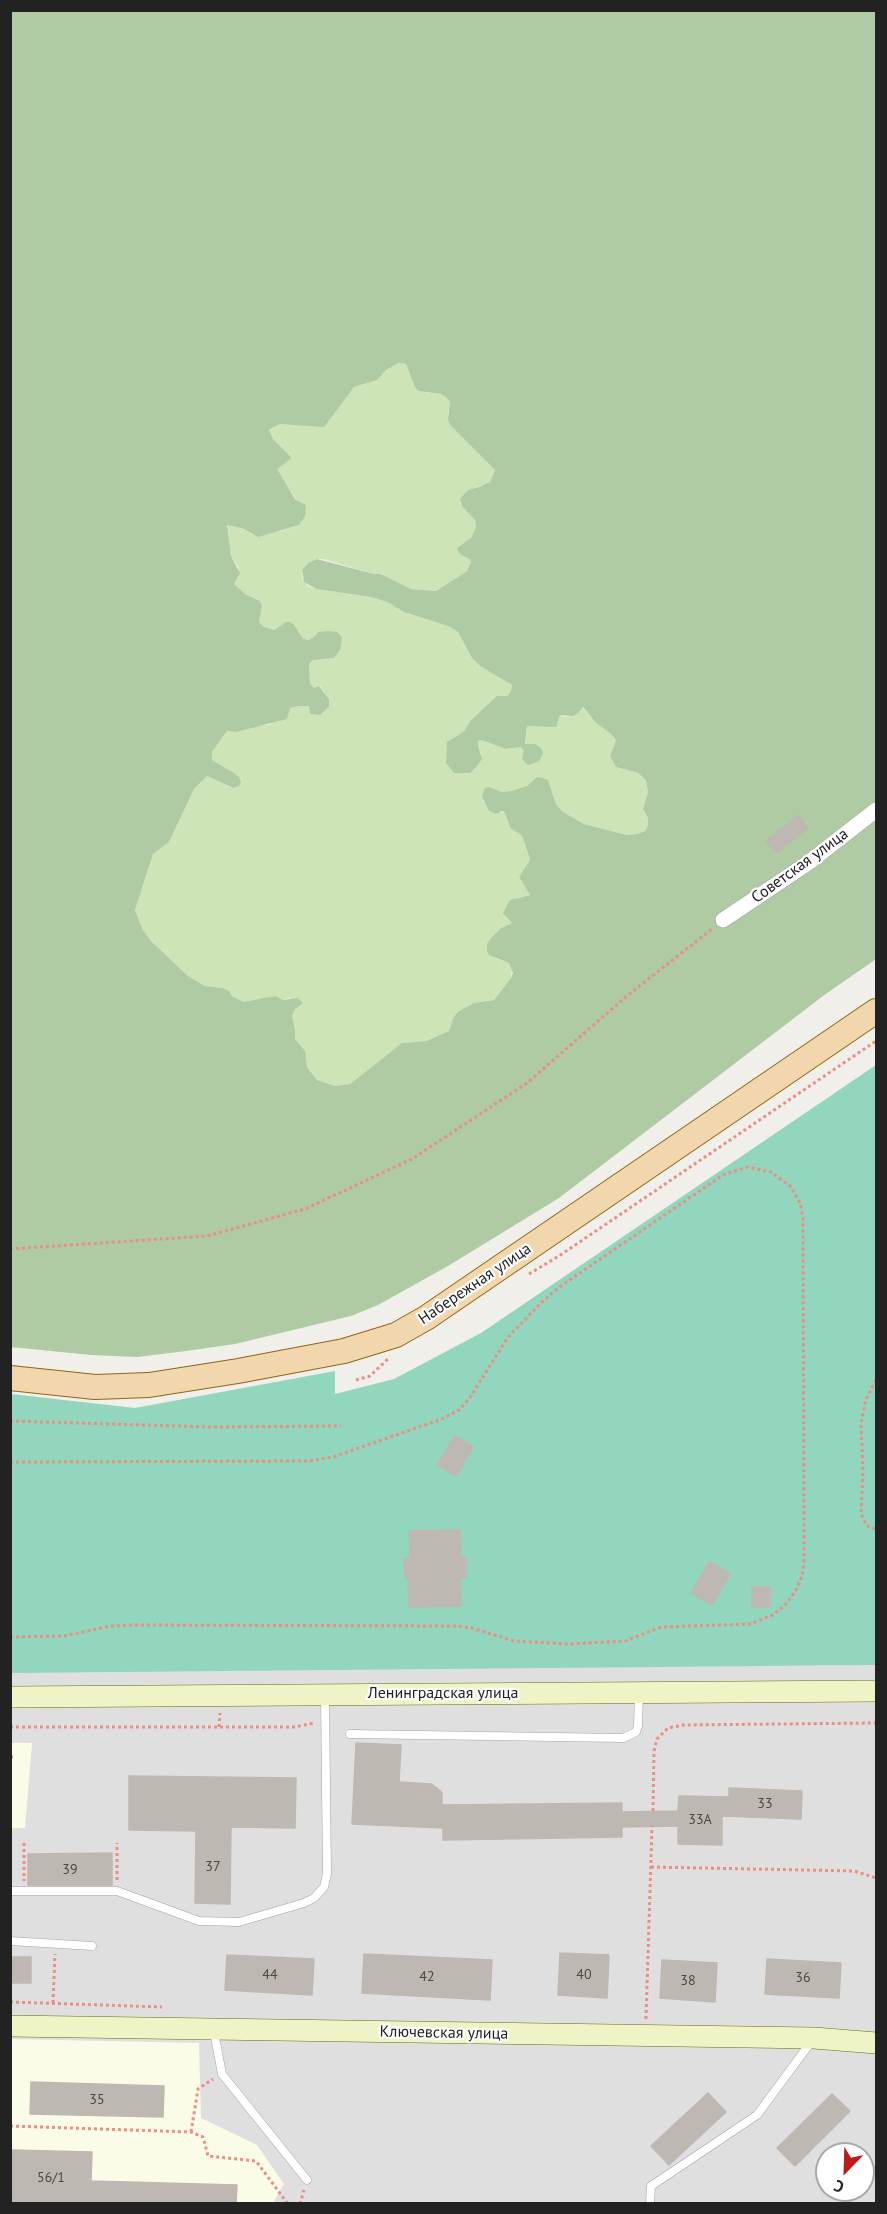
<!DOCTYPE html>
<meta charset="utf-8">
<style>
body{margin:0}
#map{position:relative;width:887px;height:2214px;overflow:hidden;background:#f1efea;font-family:"PT Sans",sans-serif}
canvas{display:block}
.frame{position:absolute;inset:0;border:12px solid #222;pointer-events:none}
.north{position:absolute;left:815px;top:2142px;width:60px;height:60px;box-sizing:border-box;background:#fff;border:2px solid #a7a7a7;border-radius:50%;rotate:203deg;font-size:16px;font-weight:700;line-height:24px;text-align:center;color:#222}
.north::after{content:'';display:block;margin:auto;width:21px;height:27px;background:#bb1c19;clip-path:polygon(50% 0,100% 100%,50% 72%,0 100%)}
</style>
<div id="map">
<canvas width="887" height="2214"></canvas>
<div class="frame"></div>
<div class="north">С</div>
</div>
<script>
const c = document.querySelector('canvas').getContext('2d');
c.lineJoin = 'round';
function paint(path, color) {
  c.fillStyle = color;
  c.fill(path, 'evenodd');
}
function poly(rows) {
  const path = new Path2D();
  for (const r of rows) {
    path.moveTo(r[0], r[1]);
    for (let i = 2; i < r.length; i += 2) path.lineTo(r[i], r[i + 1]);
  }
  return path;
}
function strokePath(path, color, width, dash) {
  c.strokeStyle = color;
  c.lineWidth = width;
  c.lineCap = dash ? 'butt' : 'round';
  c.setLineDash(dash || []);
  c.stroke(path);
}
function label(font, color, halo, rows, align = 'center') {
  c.font = font + ' "PT Sans",sans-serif';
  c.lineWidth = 4.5;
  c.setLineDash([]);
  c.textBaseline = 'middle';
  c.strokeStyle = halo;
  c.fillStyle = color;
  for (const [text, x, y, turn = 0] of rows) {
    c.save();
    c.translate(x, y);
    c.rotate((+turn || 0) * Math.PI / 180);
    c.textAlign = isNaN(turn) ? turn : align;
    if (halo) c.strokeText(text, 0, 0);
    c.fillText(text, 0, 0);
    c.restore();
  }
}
paint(poly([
 [876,1665,876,2203,11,2203,10,1672],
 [827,2154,863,2154,863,2190,827,2190]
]), '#e0dfdf');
paint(poly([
 [11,1743,32,1743,25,1828,11,1828],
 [11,2039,199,2043,201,2118,257,2145,284,2184,273,2203,11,2204]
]), '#fbfce8');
paint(poly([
 [399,363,406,364,415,387,424,392,441,394,446,397,450,402,448,413,450,425,495,470,490,482,479,487,468,490,460,503,475,520,476,527,471,538,469,559,471,562,467,571,436,591,411,589,381,574,374,574,323,559,317,559,308,563,302,570,302,578,308,586,316,589,371,597,387,602,404,612,448,626,458,632,472,658,480,666,512,685,511,691,507,696,489,704,471,720,464,731,451,739,482,755,478,745,478,741,482,740,505,749,521,747,524,750,524,762,527,726,560,715,566,717,582,707,596,723,611,734,616,740,610,756,616,767,638,773,646,780,648,792,643,809,648,818,648,825,645,831,637,834,627,835,584,824,563,812,556,804,548,781,537,777,527,786,511,791,502,792,489,787,483,801,498,812,505,813,510,828,520,834,523,838,529,856,530,860,519,877,530,895,516,898,512,923,501,928,491,938,495,958,509,963,512,968,511,978,494,1000,474,1003,453,1018,449,1031,426,1041,402,1043,350,1084,335,1086,317,1080,307,1067,304,1051,295,1039,295,1030,292,1016,295,1009,290,998,283,1000,276,996,268,997,244,1002,232,996,229,991,223,988,205,986,188,976,151,941,143,930,135,910,153,854,169,842,194,789,207,776,232,788,231,771,212,760,212,752,227,731,236,732,252,726,268,725,277,721,290,708,300,706,309,706,310,714,320,715,329,707,329,699,320,686,314,688,310,684,309,664,313,660,334,658,336,654,315,636,309,640,303,639,283,624,274,630,264,627,259,622,262,606,260,601,245,594,234,584,234,580,239,576,239,568,231,556,227,524,242,528,253,535,281,531,299,525,306,505,296,499,276,469,292,458,273,439,269,431,280,424,324,426,354,387,377,380,386,370]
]), '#cce4b6');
paint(poly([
 [11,11,876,11,876,959,823,996,559,1198,448,1266,378,1305,351,1316,235,1344,186,1351,137,1357,91,1355,11,1347],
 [399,363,406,364,415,387,419,391,441,394,446,397,450,402,448,419,450,425,495,470,490,482,479,487,468,490,460,499,462,506,475,520,476,527,471,538,457,548,459,553,469,559,471,562,467,571,436,591,411,589,381,574,374,574,317,559,308,563,302,570,304,582,316,589,371,597,387,602,404,612,448,626,458,632,472,658,480,666,512,685,511,691,507,696,497,696,471,720,464,731,447,742,446,763,454,773,470,773,476,767,482,759,478,745,478,741,482,740,505,749,521,747,524,751,522,759,528,765,539,761,543,753,541,748,535,744,525,744,527,726,556,727,560,715,573,716,578,713,583,707,596,723,611,734,616,740,610,756,616,767,638,773,646,780,648,792,643,809,648,818,648,825,645,831,637,834,627,835,584,824,563,812,556,804,548,780,542,778,537,777,527,786,511,791,502,792,489,787,485,788,482,796,489,811,496,814,502,811,505,813,510,828,520,834,523,838,529,856,530,860,519,877,530,895,510,900,503,913,512,923,501,928,491,938,487,944,487,951,489,955,509,963,513,973,511,978,494,1000,474,1003,458,1012,453,1018,449,1031,426,1041,402,1043,350,1084,335,1086,317,1080,307,1067,305,1051,295,1039,295,1030,292,1016,295,1009,303,1003,298,998,283,1000,276,996,268,997,244,1002,232,996,229,991,223,988,205,986,188,976,151,941,143,930,135,910,153,854,169,842,194,789,207,776,233,788,239,786,241,782,239,777,231,771,212,760,212,752,227,731,236,732,287,719,290,708,300,706,309,706,310,714,320,715,329,707,329,699,319,686,314,688,310,684,309,664,313,660,334,658,340,650,342,637,337,632,329,631,318,632,315,636,309,640,303,639,294,625,290,622,286,622,274,630,264,627,259,622,262,606,260,601,245,594,234,584,240,573,231,556,227,525,242,528,258,537,299,525,305,516,306,505,295,499,277,469,292,458,273,439,269,430,280,424,324,427,354,387,377,380,386,370]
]), '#aecba4');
paint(poly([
 [876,1065,876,1665,11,1673,11,1394,135,1408,335,1371,335,1394,394,1379,481,1333]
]), '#92d6bd');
const building = poly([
 [798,815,808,828,776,853,766,841,798,815],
 [455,1436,473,1447,456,1476,437,1465,455,1436],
 [460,1530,461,1558,466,1558,466,1577,460,1577,461,1606,409,1607,408,1578,405,1578,404,1558,410,1558,409,1531,460,1530],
 [709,1562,730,1574,712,1605,691,1593,709,1562],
 [752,1587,770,1587,770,1607,752,1607,752,1587],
 [356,1743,401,1745,399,1782,431,1784,437,1788,442,1793,442,1805,622,1803,622,1812,678,1811,679,1796,729,1797,729,1788,802,1791,801,1819,722,1816,722,1845,678,1844,678,1826,622,1827,622,1837,443,1840,443,1828,352,1824,356,1743],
 [129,1776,296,1778,295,1828,231,1827,230,1904,195,1903,196,1831,129,1830,129,1776],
 [112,1853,112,1885,28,1885,28,1854,112,1853],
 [560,1953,609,1955,607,1998,558,1995,560,1953],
 [364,1954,492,1960,490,2000,362,1993,364,1954],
 [227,1955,314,1959,312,1995,225,1990,227,1955],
 [10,1957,31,1957,31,1983,10,1983,10,1957],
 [767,1959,841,1963,839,1998,765,1994,767,1959],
 [662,1960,717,1963,715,2002,660,1998,662,1960],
 [31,2082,164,2086,163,2117,30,2114,31,2082],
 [708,2093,726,2112,669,2165,651,2146,708,2093],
 [832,2094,850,2111,795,2166,777,2148,832,2094],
 [10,2150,92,2152,91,2181,237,2185,236,2204,10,2204,10,2150]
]);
paint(building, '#beb8b3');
strokePath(building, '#c1b7ae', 1.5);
const service = poly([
 [350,1734,623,1738,636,1732,638,1726,639,1694],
 [10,1891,117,1891,199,1921,239,1922,304,1903,314,1898,324,1887,327,1874,325,1697],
 [10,1941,92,1946],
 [214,2032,222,2074,307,2180],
 [650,2204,651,2186,757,2115,811,2042]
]);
const minor = poly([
 [723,920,808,863,876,810]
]);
const secondary = poly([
 [10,1697,876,1691],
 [10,2026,814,2038,876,2043]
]);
const primary = poly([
 [10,1378,95,1387,149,1385,238,1371,344,1351,396,1335,426,1318,876,1011]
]);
strokePath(service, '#a3a3a3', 9);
strokePath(minor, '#a3a3a3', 16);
strokePath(secondary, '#626f13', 22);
strokePath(primary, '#8d6712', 26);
strokePath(poly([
 [10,1249,207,1236,305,1209,412,1159,527,1083,628,995,712,929],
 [529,1274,559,1256,876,1041],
 [356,1380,370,1376,390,1357],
 [876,1380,866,1399,861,1424,863,1471,861,1513,864,1521,869,1527,876,1529],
 [10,1421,212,1427,341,1426],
 [10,1462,309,1461,333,1457,442,1419,459,1410,469,1399,508,1337,541,1303,558,1288,723,1175,747,1167,771,1172,791,1187,800,1203,803,1218,804,1561,802,1576,796,1590,787,1603,773,1615,750,1624,661,1627,625,1641,569,1644,514,1641,472,1628,456,1626,137,1625,111,1626,64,1636,10,1637],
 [10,1727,295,1727,314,1723],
 [219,1727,220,1713],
 [10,1757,13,1757],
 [653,1811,654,1751,657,1739,668,1728,683,1725,876,1723],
 [24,1843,24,1881],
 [651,1867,854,1871,876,1878],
 [117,1880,117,1843],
 [10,2002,162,2007],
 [53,2003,55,1954],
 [646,2019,652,1826],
 [10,2126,191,2132,203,2137,208,2156,256,2161,288,2204],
 [191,2132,198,2089,213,2079],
 [300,2204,304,2190]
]), '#ea8f81', 3, [3, 3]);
strokePath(service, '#fff', 8);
strokePath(minor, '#fff', 15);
strokePath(secondary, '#f0f3c5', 21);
strokePath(primary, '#f2d6ae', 24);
label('14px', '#494846', null, [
 ["33",765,1804],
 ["33А",700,1820],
 ["37",213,1867],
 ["39",70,1870],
 ["44",270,1975],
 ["40",584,1975],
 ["42",427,1977],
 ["36",803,1978],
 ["38",688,1981],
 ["35",97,2100],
 ["56/1",51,2178]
]);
label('16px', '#222', '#fff', [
 ["Советская улица",800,866,-36],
 ["Набережная улица",475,1284,-34],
 ["Ленинградская улица",443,1693],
 ["Ключевская улица",444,2033,1]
]);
</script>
